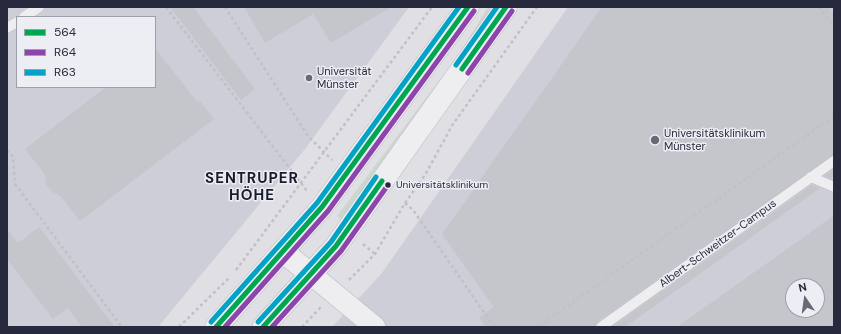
<!DOCTYPE html>
<meta charset="utf-8">
<style>
body{margin:0}
#map{position:relative;width:841px;height:334px;overflow:hidden;background:#dfdfe4;font-family:"DM Sans",sans-serif}
canvas{display:block}
.frame{position:absolute;inset:0;border:8px solid #272a3c;pointer-events:none}
.legend{position:absolute;left:16px;top:16px;width:140px;height:72px;box-sizing:border-box;background:#eceef4;border:1px solid #9da0aa;margin:0;padding:5px 7px;list-style:none;font-size:12px;color:#272a3c}
.legend li{display:flex;align-items:center;gap:8px;height:20px}
.legend b{width:20px;border:1px solid #9da0aa}
.north{position:absolute;left:785px;top:278px;width:40px;height:40px;box-sizing:border-box;background:#eceef4;border:1px solid #9da0aa;border-radius:50%;rotate:347deg;font-size:11px;font-weight:700;line-height:16px;text-align:center;color:#272a3c}
.north::after{content:'';display:block;margin:auto;width:14px;height:18px;background:#676977;clip-path:polygon(50% 0,100% 100%,50% 72%,0 100%)}
</style>
<div id="map">
<canvas width="841" height="334"></canvas>
<div class="frame"></div>
<ul class="legend">
<li><b style="height:5px;background:#00a651"></b>564</li>
<li><b style="height:5px;background:#8e44ad"></b>R64</li>
<li><b style="height:5px;background:#02a3c7"></b>R63</li>
</ul>
<div class="north">N</div>
</div>
<script>
const c = document.querySelector('canvas').getContext('2d');
c.lineJoin = 'round';
function paint(path, color) {
  c.fillStyle = color;
  c.fill(path, 'evenodd');
}
function poly(rows) {
  const path = new Path2D();
  for (const r of rows) {
    path.moveTo(r[0], r[1]);
    for (let i = 2; i < r.length; i += 2) path.lineTo(r[i], r[i + 1]);
  }
  return path;
}
function strokePath(path, color, width, dash) {
  c.strokeStyle = color;
  c.lineWidth = width;
  c.lineCap = dash ? 'butt' : 'round';
  c.setLineDash(dash || []);
  c.stroke(path);
}
function label(font, color, halo, rows, align = 'center') {
  c.font = font + ' "DM Sans",sans-serif';
  c.lineWidth = 3;
  c.setLineDash([]);
  c.textBaseline = 'middle';
  c.strokeStyle = halo;
  c.fillStyle = color;
  for (const [text, x, y, turn = 0] of rows) {
    c.save();
    c.translate(x, y);
    c.rotate((+turn || 0) * Math.PI / 180);
    c.textAlign = isNaN(turn) ? turn : align;
    if (halo) c.strokeText(text, 0, 0);
    c.fillText(text, 0, 0);
    c.restore();
  }
}
paint(poly([
 [8,7,409,7,305,149,158,327,7,327],
 [17,17,155,17,155,87,17,87],
 [568,7,834,7,834,327,332,327,382,273],
 [793,286,817,286,817,310,793,310]
]), '#cdced7');
paint(poly([
 [488,7,499,7,343,221,337,216,460,53]
]), '#cdd7cf');
paint(poly([
 [170,7,193,7,255,89,241,100],
 [244,7,391,7,331,43,313,14,265,43],
 [602,7,828,7,834,15,834,155,597,322,595,327,485,327,479,317,494,307,442,234],
 [155,48,198,103,200,101,214,119,80,221,60,195,59,196,56,193,54,194,45,183,46,178,44,173,25,149,106,87,155,87],
 [834,169,832,179,824,176],
 [812,185,820,188,625,327,612,327],
 [834,215,834,327,677,327,811,232],
 [793,286,817,286,817,310,793,310],
 [39,227,97,304,115,327,82,327,68,308,53,319,7,259,7,229,18,243]
]), '#c5c6cb');
const service = poly([
 [24,17,39,7],
 [7,28,17,22],
 [811,177,834,187],
 [601,327,834,161]
]);
const minor = poly([
 [312,275,375,327]
]);
const tertiary = poly([
 [283,252,312,275],
 [216,327,322,207,468,7],
 [263,327,336,246,506,7]
]);
strokePath(service, '#babbc0', 11);
strokePath(minor, '#babbc0', 22);
strokePath(tertiary, '#babbc0', 23);
strokePath(poly([
 [166,7,307,191],
 [225,7,308,136,332,160],
 [819,7,834,27],
 [7,150,13,157,15,184,122,327],
 [405,203,413,210,494,327],
 [363,244,375,254],
 [236,270,432,7],
 [349,280,375,254,405,203,425,175,453,124,537,7],
 [179,327,229,278],
 [302,327,321,307],
 [538,327,834,116]
]), '#c0c0c6', 2.5, [3, 3]);
strokePath(service, '#eeeef1', 10);
strokePath(minor, '#eeeef1', 21);
strokePath(tertiary, '#eeeef1', 22);
strokePath(poly([
 [462,69,506,7],
 [216,327,322,207,468,7],
 [263,327,336,246,382,181]
]), '#00a651', 5);
strokePath(poly([
 [468,73,512,11],
 [225,327,328,211,474,11],
 [272,327,341,251,388,185]
]), '#8e44ad', 5);
strokePath(poly([
 [456,65,497,7],
 [211,322,317,203,459,7],
 [258,322,331,242,376,177]
]), '#02a3c7', 5);
for (const [x, y, r, color] of [
 [309,78,4,"#676977"],
 [655,140,5,"#676977"],
 [388,185,3.5,"#272a3c"]
]) {
  const dot = new Path2D();
  dot.arc(x, y, r, 0, 2 * Math.PI);
  c.fillStyle = color;
  c.fill(dot);
  strokePath(dot, '#eceef4', 1.5);
}
label('10px', '#272a3c', '#eceef4', [
 ["Universitätsklinikum",396,185]
], 'left');
label('11px', '#272a3c', '#eceef4', [
 ["Universität",317,72],
 ["Münster",317,85],
 ["Universitätsklinikum",664,134],
 ["Münster",664,147]
], 'left');
label('11px', '#272a3c', '#eceef4', [
 ["Albert-Schweitzer-Campus",718,244,-36]
]);
c.letterSpacing = '1px';
label('bold 15px', '#191b2d', '#eceef4', [
 ["SENTRUPER",252,179],
 ["HÖHE",252,196]
]);
c.letterSpacing = '0px';
</script>
